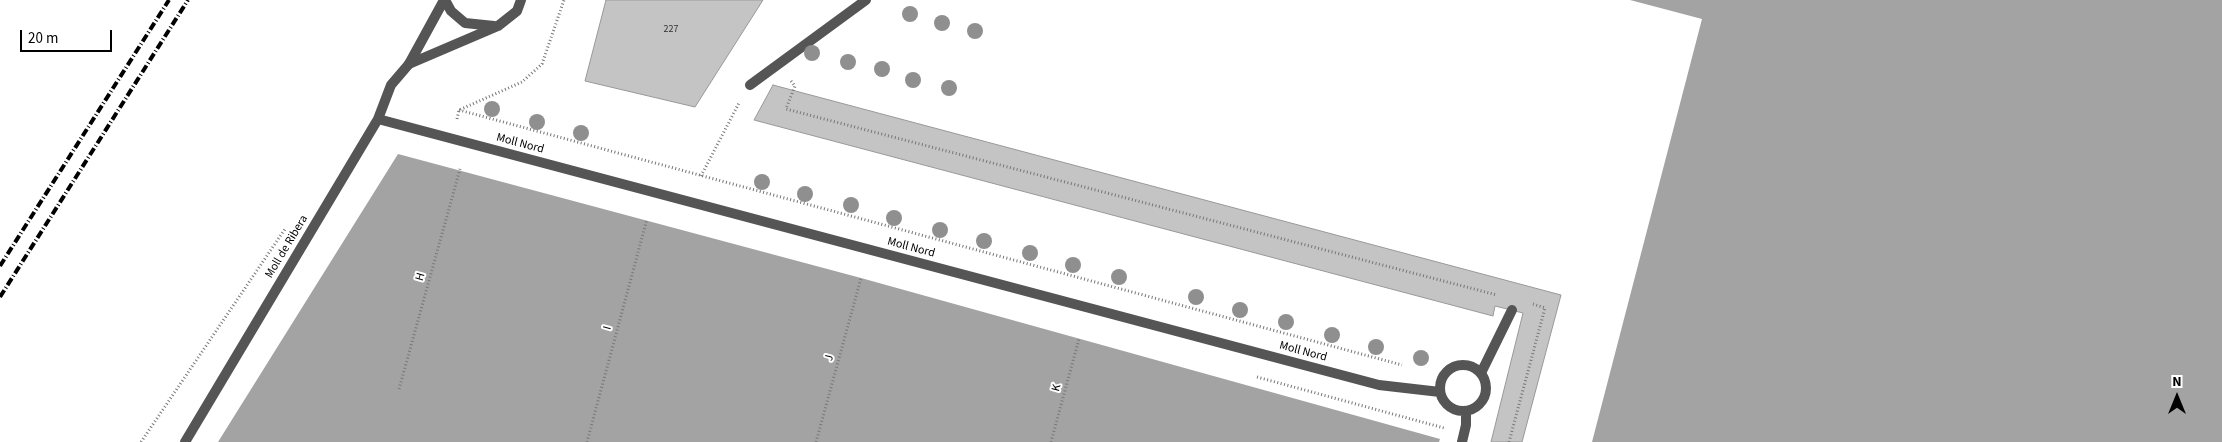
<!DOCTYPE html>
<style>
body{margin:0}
#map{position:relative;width:2222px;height:442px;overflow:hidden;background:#fff;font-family:"Source Sans 3",sans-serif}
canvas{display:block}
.north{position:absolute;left:2152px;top:372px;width:50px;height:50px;-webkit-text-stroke:4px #fff;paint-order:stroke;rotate:0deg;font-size:14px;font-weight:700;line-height:20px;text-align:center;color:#000}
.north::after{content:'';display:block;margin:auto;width:18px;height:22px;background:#000;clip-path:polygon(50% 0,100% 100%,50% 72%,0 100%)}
.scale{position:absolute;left:20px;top:30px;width:92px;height:22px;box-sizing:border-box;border:2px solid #000;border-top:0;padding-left:6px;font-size:15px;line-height:18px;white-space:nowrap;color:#000;-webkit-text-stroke:4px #fff;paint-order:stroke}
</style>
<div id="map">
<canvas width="2222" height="442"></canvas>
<div class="north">N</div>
<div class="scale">20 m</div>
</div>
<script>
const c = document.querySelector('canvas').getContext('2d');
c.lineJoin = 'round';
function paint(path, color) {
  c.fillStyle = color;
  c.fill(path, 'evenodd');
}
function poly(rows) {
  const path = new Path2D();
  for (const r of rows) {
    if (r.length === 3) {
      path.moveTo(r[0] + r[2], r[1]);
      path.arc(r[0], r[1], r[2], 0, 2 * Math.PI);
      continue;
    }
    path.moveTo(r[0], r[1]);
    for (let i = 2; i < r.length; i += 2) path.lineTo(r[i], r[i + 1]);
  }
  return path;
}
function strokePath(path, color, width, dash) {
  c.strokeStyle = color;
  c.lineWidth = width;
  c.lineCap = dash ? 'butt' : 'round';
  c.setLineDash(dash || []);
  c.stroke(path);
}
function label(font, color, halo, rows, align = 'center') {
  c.font = font + ' "Source Sans 3",sans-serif';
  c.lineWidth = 4;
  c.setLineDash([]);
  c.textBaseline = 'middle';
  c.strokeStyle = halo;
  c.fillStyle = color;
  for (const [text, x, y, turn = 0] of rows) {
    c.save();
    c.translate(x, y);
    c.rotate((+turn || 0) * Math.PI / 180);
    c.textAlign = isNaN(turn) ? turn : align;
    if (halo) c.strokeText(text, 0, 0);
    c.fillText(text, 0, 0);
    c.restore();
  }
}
paint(poly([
 [1630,0,2222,0,2222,442,1592,442,1702,19],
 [398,154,861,278,1440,439,1439,442,218,442]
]), '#a3a3a3');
const building = poly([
 [606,0,763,0,695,107,585,81,606,0],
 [773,85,1561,295,1522,442,1491,442,1523,313,1495,306,1493,316,754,120,773,85]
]);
paint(building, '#c4c4c4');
strokePath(building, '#999', 1);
strokePath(poly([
 [791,81,795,86,786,109,1497,295],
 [459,110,1402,365],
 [457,119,459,110,522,82,542,64,564,0],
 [701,176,739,103],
 [1257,377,1444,428],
 [399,389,460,169],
 [141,442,285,229],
 [587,442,647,219],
 [816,442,861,278],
 [1051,442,1079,339],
 [1509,442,1545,308,1533,304]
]), '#777', 3, [1, 2.5]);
strokePath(poly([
 [378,119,1379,385,1440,392],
 [1463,388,23],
 [1481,373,1512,310],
 [185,442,378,119,391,85,409,64],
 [1462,442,1466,425,1466,411]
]), '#555', 10);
strokePath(poly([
 [445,0,451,11,465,23,494,26],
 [409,64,498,26,517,11,521,0],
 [409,64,444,0],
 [750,85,866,0]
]), '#555', 10);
strokePath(poly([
 [0,266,169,0],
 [0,297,188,0]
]), '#000', 4, [8, 2.5, 1, 2.5]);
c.fillStyle = '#8f8f8f';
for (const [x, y] of [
 [910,14],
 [942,23],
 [975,31],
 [812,53],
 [848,62],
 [882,69],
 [913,80],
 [949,88],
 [492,109],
 [537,122],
 [581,133],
 [762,182],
 [805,194],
 [851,205],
 [894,218],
 [940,230],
 [984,241],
 [1030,253],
 [1073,265],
 [1119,277],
 [1196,297],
 [1240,310],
 [1286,322],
 [1332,335],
 [1376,347],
 [1421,358]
]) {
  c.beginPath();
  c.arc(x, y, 8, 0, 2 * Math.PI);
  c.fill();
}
label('10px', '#313131', null, [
 ["227",671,30]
]);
label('12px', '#000', '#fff', [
 ["Moll Nord",520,144,15],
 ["Moll de Ribera",287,247,-59],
 ["Moll Nord",911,248,15],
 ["H",421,277,-74],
 ["I",608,328,-75],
 ["Moll Nord",1303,352,15],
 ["J",830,358,-75],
 ["K",1057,388,-75]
]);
</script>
